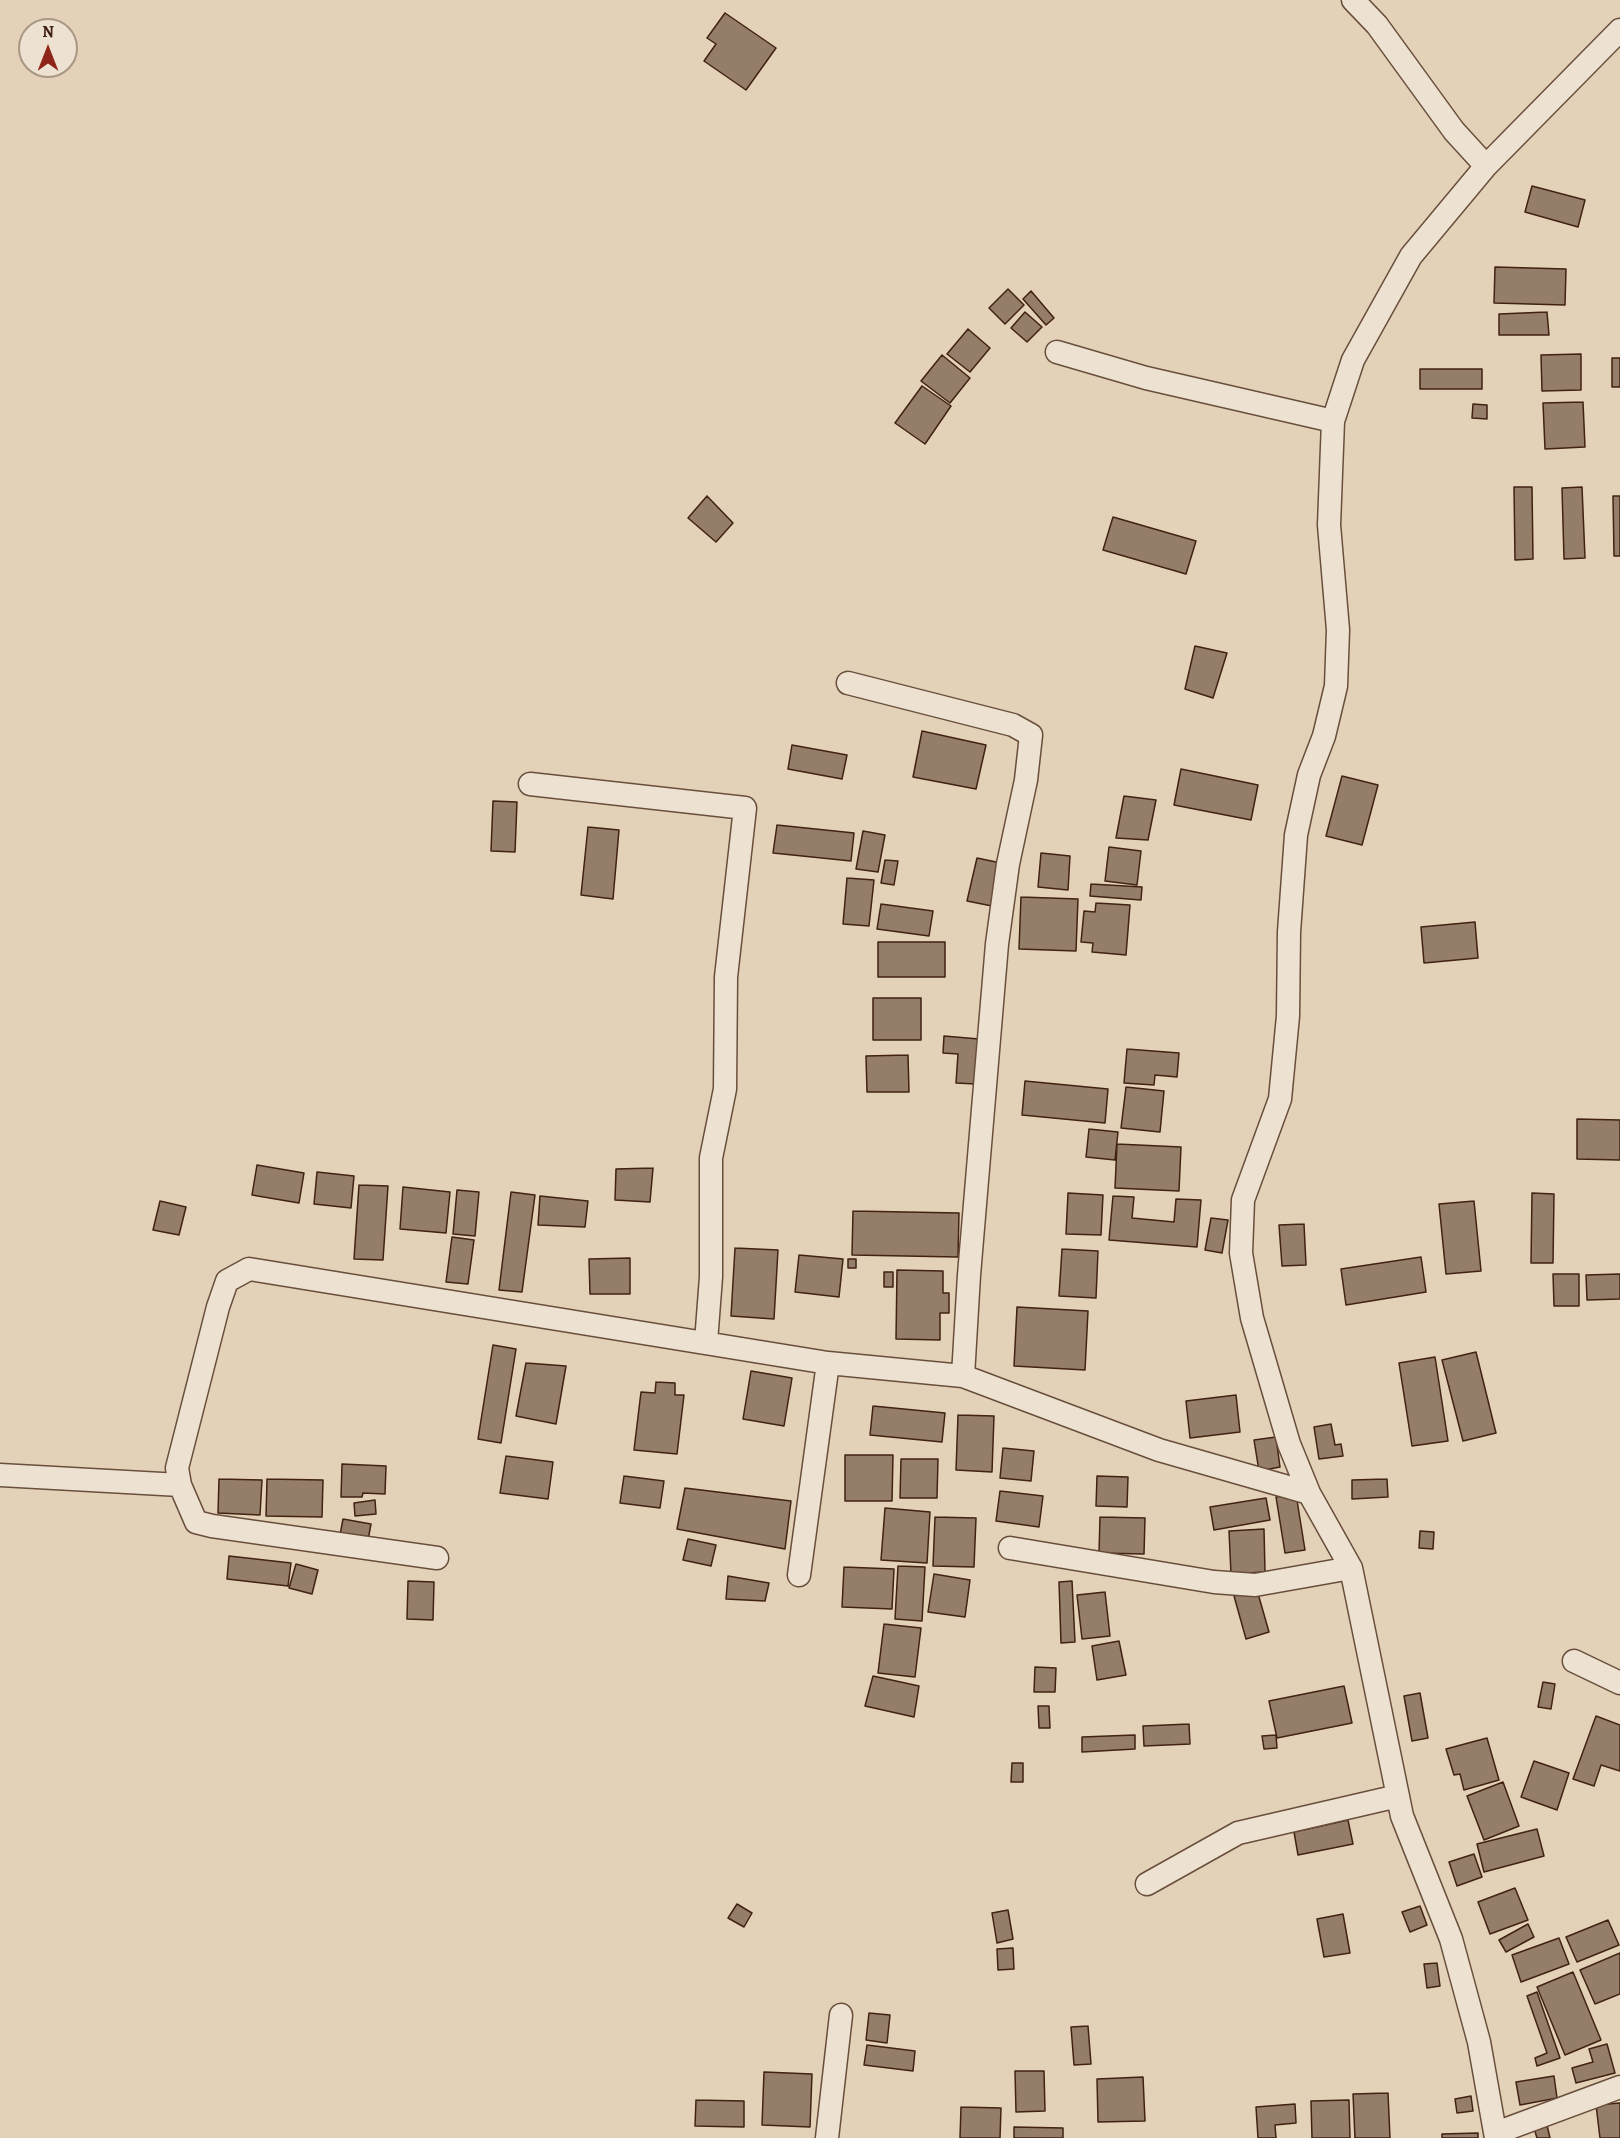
<!DOCTYPE html>
<style>
body{margin:0}
#map{position:relative;width:1620px;height:2138px;overflow:hidden;background:#e3d2b8;font-family:Alegreya,serif}
canvas{display:block}
.north{position:absolute;left:18px;top:18px;width:60px;height:60px;box-sizing:border-box;background:#ede2d1;border:2px solid #a89585;border-radius:50%;rotate:0deg;font-size:16px;font-weight:700;line-height:24px;text-align:center;color:#412213}
.north::after{content:'';display:block;margin:auto;width:21px;height:27px;background:#8f2418;clip-path:polygon(50% 0,100% 100%,50% 72%,0 100%)}
</style>
<div id="map">
<canvas width="1620" height="2138"></canvas>
<div class="north">N</div>
</div>
<script>
const c = document.querySelector('canvas').getContext('2d');
c.lineJoin = 'round';
function paint(path, color) {
  c.fillStyle = color;
  c.fill(path, 'evenodd');
}
function poly(rows) {
  const path = new Path2D();
  for (const r of rows) {
    path.moveTo(r[0], r[1]);
    for (let i = 2; i < r.length; i += 2) path.lineTo(r[i], r[i + 1]);
  }
  return path;
}
function strokePath(path, color, width, dash) {
  c.strokeStyle = color;
  c.lineWidth = width;
  c.lineCap = dash ? 'butt' : 'round';
  c.setLineDash(dash || []);
  c.stroke(path);
}
const building = poly([
 [725,13,776,48,746,90,704,61,716,44,707,38,725,13],
 [1532,186,1585,200,1578,227,1525,212,1532,186],
 [1495,267,1566,269,1565,305,1494,303,1495,267],
 [1008,289,1024,305,1005,324,989,308,1008,289],
 [1031,291,1054,318,1046,325,1023,299,1031,291],
 [1025,312,1042,327,1027,342,1011,328,1025,312],
 [1547,312,1549,335,1499,335,1499,314,1547,312],
 [968,329,990,348,970,372,947,354,968,329],
 [1581,354,1581,390,1542,391,1541,355,1581,354],
 [942,355,970,378,950,403,921,381,942,355],
 [1612,358,1620,358,1620,387,1612,387,1612,358],
 [1420,369,1482,369,1482,389,1420,389,1420,369],
 [922,386,951,406,925,444,895,423,922,386],
 [1583,402,1585,447,1545,449,1543,403,1583,402],
 [1473,404,1487,405,1487,419,1472,418,1473,404],
 [1514,487,1532,487,1533,559,1515,560,1514,487],
 [1582,487,1585,558,1564,559,1562,488,1582,487],
 [707,496,733,523,716,542,688,518,707,496],
 [1613,496,1620,496,1620,556,1614,556,1613,496],
 [1113,517,1196,541,1186,574,1103,550,1113,517],
 [1195,646,1227,653,1213,698,1185,689,1195,646],
 [922,731,986,745,976,789,913,777,922,731],
 [792,745,847,755,842,779,788,769,792,745],
 [1181,769,1258,785,1251,820,1174,805,1181,769],
 [1342,776,1378,785,1362,845,1326,836,1342,776],
 [1124,796,1156,800,1148,840,1116,838,1124,796],
 [493,801,517,802,515,852,491,851,493,801],
 [777,825,854,833,851,861,773,853,777,825],
 [588,827,619,830,613,899,581,895,588,827],
 [863,831,885,835,878,872,856,869,863,831],
 [1109,847,1141,851,1137,885,1105,881,1109,847],
 [1041,853,1070,856,1068,890,1038,887,1041,853],
 [977,858,1001,863,992,906,967,901,977,858],
 [885,860,898,861,894,885,881,883,885,860],
 [847,878,874,880,869,926,843,924,847,878],
 [1091,884,1142,887,1141,900,1090,896,1091,884],
 [1021,897,1078,899,1076,951,1019,949,1021,897],
 [1096,903,1130,905,1126,955,1092,952,1093,943,1081,942,1084,911,1095,912,1096,903],
 [881,904,933,911,929,936,877,929,881,904],
 [1475,922,1478,958,1424,963,1421,927,1475,922],
 [878,942,945,942,945,977,878,977,878,942],
 [873,998,921,998,921,1040,873,1040,873,998],
 [944,1036,979,1039,976,1084,956,1083,958,1054,943,1053,944,1036],
 [1127,1049,1179,1053,1177,1077,1155,1075,1154,1085,1124,1083,1127,1049],
 [908,1055,909,1092,867,1092,866,1056,908,1055],
 [1025,1081,1108,1089,1105,1123,1022,1115,1025,1081],
 [1126,1087,1164,1091,1160,1132,1121,1128,1126,1087],
 [1577,1119,1620,1120,1620,1160,1577,1159,1577,1119],
 [1089,1129,1118,1132,1115,1160,1086,1157,1089,1129],
 [1117,1144,1181,1147,1179,1191,1115,1188,1117,1144],
 [257,1165,304,1173,299,1203,252,1195,257,1165],
 [653,1168,650,1202,615,1200,616,1169,653,1168],
 [317,1172,354,1176,351,1208,314,1204,317,1172],
 [359,1185,388,1186,383,1260,354,1259,359,1185],
 [403,1187,450,1192,446,1233,400,1229,403,1187],
 [457,1190,479,1192,475,1236,453,1234,457,1190],
 [511,1192,535,1195,522,1292,499,1290,511,1192],
 [1068,1193,1103,1195,1101,1235,1066,1234,1068,1193],
 [1532,1193,1554,1194,1553,1263,1531,1263,1532,1193],
 [540,1196,588,1201,585,1227,538,1225,540,1196],
 [1113,1196,1134,1197,1132,1218,1174,1222,1176,1199,1201,1200,1197,1247,1109,1240,1113,1196],
 [160,1201,186,1207,179,1235,153,1230,160,1201],
 [1474,1201,1481,1271,1446,1274,1439,1204,1474,1201],
 [853,1211,959,1213,958,1257,852,1255,853,1211],
 [1211,1218,1228,1220,1222,1253,1205,1250,1211,1218],
 [1304,1224,1306,1265,1282,1266,1279,1225,1304,1224],
 [452,1237,474,1240,468,1284,446,1282,452,1237],
 [735,1248,778,1250,774,1319,731,1316,735,1248],
 [1062,1249,1098,1251,1096,1298,1059,1296,1062,1249],
 [799,1255,843,1259,839,1297,795,1292,799,1255],
 [1421,1257,1426,1292,1346,1305,1341,1269,1421,1257],
 [630,1258,630,1294,590,1294,589,1259,630,1258],
 [848,1259,856,1259,856,1268,848,1268,848,1259],
 [897,1270,943,1271,943,1293,949,1293,949,1313,940,1313,940,1340,896,1339,897,1270],
 [884,1272,893,1272,893,1287,884,1287,884,1272],
 [1553,1274,1579,1274,1579,1306,1554,1306,1553,1274],
 [1620,1274,1620,1299,1587,1300,1586,1275,1620,1274],
 [1017,1307,1088,1311,1085,1370,1014,1366,1017,1307],
 [493,1345,516,1349,501,1443,478,1439,493,1345],
 [1476,1352,1496,1433,1463,1441,1442,1360,1476,1352],
 [1435,1357,1448,1441,1412,1446,1399,1363,1435,1357],
 [526,1363,566,1366,556,1424,516,1416,526,1363],
 [751,1371,792,1378,784,1426,743,1419,751,1371],
 [656,1382,675,1383,675,1395,684,1395,677,1454,634,1450,641,1392,655,1393,656,1382],
 [1236,1395,1240,1432,1190,1438,1186,1401,1236,1395],
 [873,1406,945,1413,942,1442,870,1435,873,1406],
 [958,1415,994,1416,992,1472,956,1470,958,1415],
 [1331,1424,1335,1445,1341,1444,1343,1456,1319,1459,1314,1427,1331,1424],
 [1276,1437,1280,1467,1259,1471,1254,1440,1276,1437],
 [1003,1448,1034,1451,1031,1481,1000,1478,1003,1448],
 [845,1455,893,1455,892,1501,845,1501,845,1455],
 [506,1456,553,1462,548,1499,500,1493,506,1456],
 [901,1459,938,1459,937,1498,900,1498,901,1459],
 [342,1464,386,1466,385,1494,363,1493,362,1497,341,1497,342,1464],
 [624,1476,664,1481,660,1508,620,1503,624,1476],
 [1097,1476,1128,1477,1127,1507,1096,1506,1097,1476],
 [219,1479,262,1480,260,1515,218,1513,219,1479],
 [267,1479,323,1480,322,1517,266,1516,267,1479],
 [1387,1479,1388,1497,1352,1499,1352,1480,1387,1479],
 [685,1488,791,1501,785,1549,677,1529,685,1488],
 [1000,1491,1043,1496,1039,1527,996,1521,1000,1491],
 [1296,1494,1305,1550,1285,1553,1276,1497,1296,1494],
 [1266,1498,1270,1520,1214,1530,1210,1507,1266,1498],
 [375,1500,376,1514,355,1516,354,1503,375,1500],
 [885,1508,930,1512,927,1563,881,1560,885,1508],
 [935,1517,976,1518,974,1567,933,1566,935,1517],
 [1100,1517,1145,1518,1144,1554,1099,1553,1100,1517],
 [343,1519,371,1524,368,1540,340,1535,343,1519],
 [1264,1529,1265,1572,1231,1574,1229,1531,1264,1529],
 [1420,1531,1434,1532,1433,1549,1419,1548,1420,1531],
 [688,1539,716,1545,711,1566,683,1560,688,1539],
 [229,1556,291,1563,288,1586,227,1579,229,1556],
 [296,1564,318,1570,312,1594,289,1588,296,1564],
 [898,1566,925,1567,922,1621,895,1619,898,1566],
 [844,1567,894,1569,892,1609,842,1607,844,1567],
 [934,1574,970,1580,965,1617,928,1612,934,1574],
 [728,1576,769,1583,765,1601,726,1599,728,1576],
 [408,1581,434,1582,433,1620,407,1619,408,1581],
 [1072,1581,1075,1642,1061,1643,1059,1582,1072,1581],
 [1257,1590,1269,1632,1246,1639,1234,1596,1257,1590],
 [1105,1592,1110,1636,1082,1639,1077,1595,1105,1592],
 [884,1624,921,1628,915,1677,878,1673,884,1624],
 [1119,1641,1126,1675,1097,1680,1092,1646,1119,1641],
 [1035,1667,1056,1668,1055,1692,1034,1692,1035,1667],
 [873,1676,919,1686,914,1717,865,1706,873,1676],
 [1543,1682,1555,1684,1551,1709,1538,1707,1543,1682],
 [1344,1686,1352,1723,1277,1738,1269,1701,1344,1686],
 [1420,1693,1428,1738,1412,1741,1404,1696,1420,1693],
 [1038,1706,1049,1706,1050,1728,1039,1728,1038,1706],
 [1596,1716,1620,1725,1620,1771,1601,1765,1594,1786,1573,1779,1596,1716],
 [1189,1724,1190,1744,1144,1746,1143,1726,1189,1724],
 [1135,1735,1135,1749,1082,1752,1082,1737,1135,1735],
 [1276,1735,1277,1748,1264,1749,1262,1736,1276,1735],
 [1487,1738,1499,1780,1464,1790,1460,1774,1454,1775,1446,1749,1487,1738],
 [1534,1761,1569,1773,1557,1810,1521,1797,1534,1761],
 [1012,1763,1023,1763,1023,1782,1011,1782,1012,1763],
 [1503,1782,1519,1826,1484,1840,1467,1796,1503,1782],
 [1348,1820,1353,1844,1298,1855,1294,1832,1348,1820],
 [1537,1829,1544,1856,1484,1872,1477,1844,1537,1829],
 [1474,1854,1482,1877,1457,1886,1449,1862,1474,1854],
 [1515,1888,1528,1920,1490,1934,1478,1902,1515,1888],
 [737,1904,752,1913,744,1927,728,1918,737,1904],
 [1420,1906,1427,1925,1410,1932,1402,1912,1420,1906],
 [1008,1910,1013,1939,997,1943,992,1913,1008,1910],
 [1343,1914,1350,1953,1324,1957,1317,1919,1343,1914],
 [1608,1920,1619,1945,1577,1962,1566,1937,1608,1920],
 [1528,1924,1534,1937,1506,1952,1499,1940,1528,1924],
 [1559,1938,1569,1964,1521,1982,1512,1955,1559,1938],
 [1013,1948,1014,1969,998,1970,997,1949,1013,1948],
 [1620,1953,1620,1994,1595,2004,1580,1970,1620,1953],
 [1437,1963,1440,1986,1427,1988,1424,1964,1437,1963],
 [1573,1972,1601,2040,1565,2055,1537,1987,1573,1972],
 [1537,1992,1560,2058,1537,2066,1535,2058,1547,2053,1527,1996,1537,1992],
 [869,2013,890,2015,887,2043,866,2040,869,2013],
 [1088,2026,1091,2064,1074,2065,1071,2027,1088,2026],
 [1607,2044,1615,2073,1576,2083,1572,2068,1593,2062,1589,2049,1607,2044],
 [867,2045,915,2051,913,2071,864,2065,867,2045],
 [1015,2071,1044,2071,1045,2111,1016,2112,1015,2071],
 [764,2072,812,2074,810,2127,762,2125,764,2072],
 [1554,2076,1557,2098,1520,2105,1516,2082,1554,2076],
 [1143,2077,1145,2121,1098,2122,1097,2079,1143,2077],
 [1388,2093,1390,2138,1355,2138,1353,2094,1388,2093],
 [1471,2096,1473,2111,1457,2113,1455,2099,1471,2096],
 [696,2100,744,2101,744,2127,695,2126,696,2100],
 [1349,2100,1350,2138,1312,2138,1311,2101,1349,2100],
 [1620,2103,1620,2138,1600,2138,1596,2105,1620,2103],
 [1295,2104,1296,2123,1275,2125,1276,2138,1258,2138,1256,2107,1295,2104],
 [961,2107,1001,2108,1000,2138,960,2138,961,2107],
 [1546,2121,1550,2138,1537,2138,1533,2125,1546,2121],
 [1014,2127,1063,2128,1063,2138,1014,2138,1014,2127],
 [1478,2133,1478,2138,1442,2138,1442,2134,1478,2133]
]);
paint(building, '#957e69');
strokePath(building, '#412213', 1.5);
const minor = poly([
 [1353,0,1377,25,1454,131,1486,166],
 [1057,352,1146,378,1333,421],
 [848,683,1013,725,1031,735,1026,780,1008,864,997,944,969,1275,963,1376],
 [530,784,745,808,726,977,725,1089,711,1158,711,1277,706,1342],
 [0,1475,180,1485],
 [1010,1548,1214,1582,1255,1585,1351,1568],
 [437,1558,212,1526,196,1522,180,1485,177,1468,218,1307,227,1281,249,1269,828,1363,963,1376,1159,1450,1309,1493],
 [799,1575,828,1363],
 [1574,1661,1620,1683],
 [1147,1884,1238,1833,1398,1796],
 [1496,2133,1620,2087],
 [827,2138,841,2015],
 [1496,2138,1479,2042,1451,1939,1402,1816,1351,1568,1309,1493,1289,1444,1252,1318,1241,1253,1243,1200,1280,1099,1288,1016,1289,932,1296,835,1309,775,1324,736,1336,686,1338,630,1329,525,1333,421,1353,360,1411,256,1486,166,1620,30]
]);
strokePath(minor, '#6a4e3c', 25);
strokePath(minor, '#ede2d1', 22);
</script>
